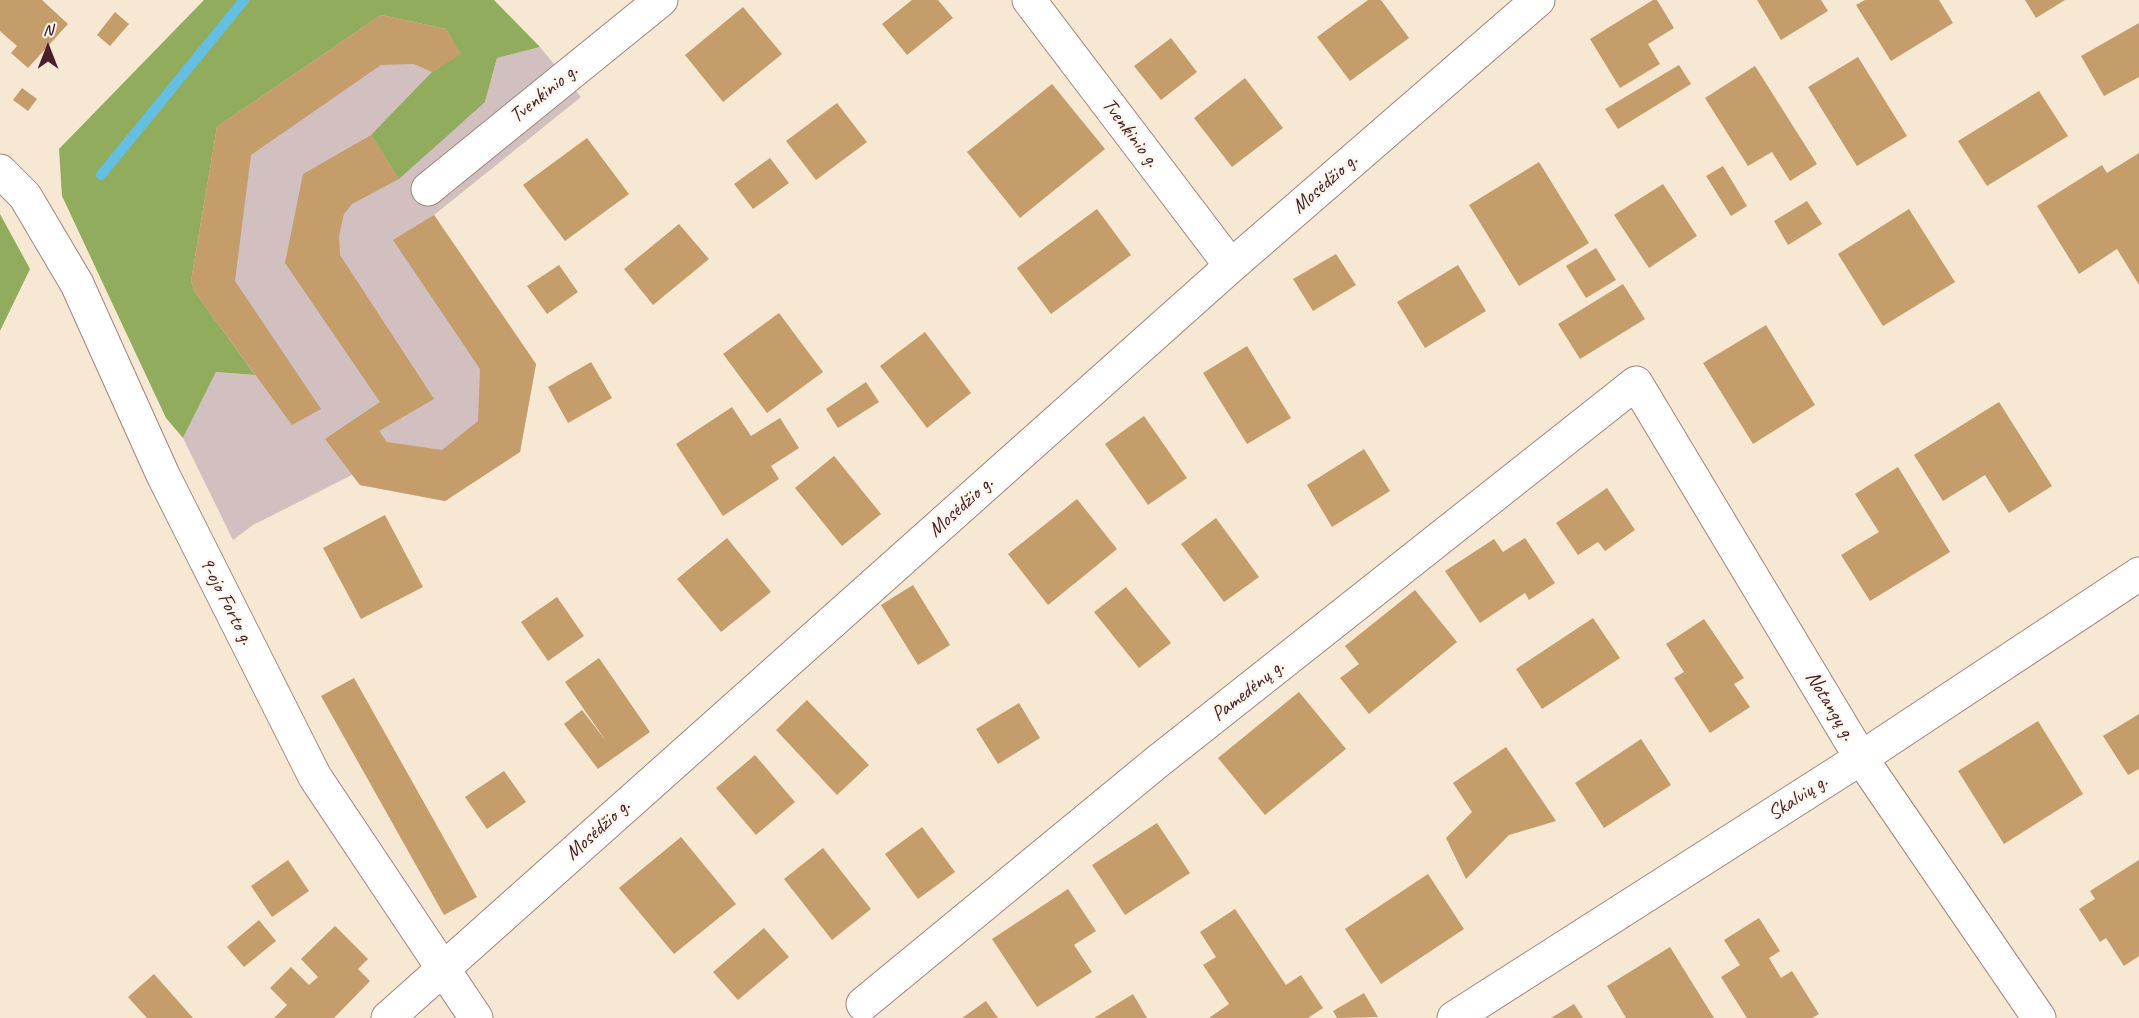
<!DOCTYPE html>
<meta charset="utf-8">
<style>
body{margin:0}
#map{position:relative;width:2139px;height:1018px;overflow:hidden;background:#f6e8d2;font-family:Caveat,sans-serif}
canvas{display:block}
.north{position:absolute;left:18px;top:18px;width:60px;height:60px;-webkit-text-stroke:4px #fbf7ec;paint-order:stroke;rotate:0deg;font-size:16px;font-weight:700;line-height:24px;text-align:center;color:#4a1f2b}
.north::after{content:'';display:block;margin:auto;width:21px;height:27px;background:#4a1f2b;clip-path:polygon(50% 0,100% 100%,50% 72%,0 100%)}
</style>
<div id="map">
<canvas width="2139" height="1018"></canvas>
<div class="north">N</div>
</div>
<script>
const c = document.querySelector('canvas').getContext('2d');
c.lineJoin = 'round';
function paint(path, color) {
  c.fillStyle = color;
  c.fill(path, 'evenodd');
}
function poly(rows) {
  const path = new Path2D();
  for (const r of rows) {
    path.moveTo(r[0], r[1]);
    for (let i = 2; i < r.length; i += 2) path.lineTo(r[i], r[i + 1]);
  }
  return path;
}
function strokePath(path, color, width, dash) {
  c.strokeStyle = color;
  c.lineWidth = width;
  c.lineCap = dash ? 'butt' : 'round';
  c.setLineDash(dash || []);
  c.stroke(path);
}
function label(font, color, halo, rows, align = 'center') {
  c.font = font + ' Caveat,sans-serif';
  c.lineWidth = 4.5;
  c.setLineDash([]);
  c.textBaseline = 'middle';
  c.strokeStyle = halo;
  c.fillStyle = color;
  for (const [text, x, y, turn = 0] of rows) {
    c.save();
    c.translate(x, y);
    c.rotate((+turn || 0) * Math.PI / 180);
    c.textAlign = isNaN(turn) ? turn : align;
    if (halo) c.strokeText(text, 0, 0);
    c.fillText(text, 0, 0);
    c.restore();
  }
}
paint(poly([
 [381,15,446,29,485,102,497,58,540,47,581,97,434,215,536,364,520,452,445,501,360,485,352,475,253,525,233,540,183,438,216,372,254,375,195,292,191,281,217,127]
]), '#d2bfc0');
paint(poly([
 [204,0,494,0,540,47,497,58,485,102,399,179,371,135,432,72,460,54,446,29,381,15,217,127,191,281,195,292,255,375,216,372,183,438,166,418,62,196,59,149],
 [0,214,30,269,0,331]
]), '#92ac5e');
strokePath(poly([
 [101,175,244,0]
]), '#64c0e2', 10);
paint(poly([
 [0,0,42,0,68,24,28,68,11,53,17,46,0,31],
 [912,0,938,0,953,18,907,55,882,24],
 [1368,0,1381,0,1409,38,1350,81,1317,37],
 [1653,0,1657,0,1674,28,1648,44,1660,64,1620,88,1590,39],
 [1757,0,1821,0,1828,11,1781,40],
 [1865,0,1939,0,1953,23,1891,61,1856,5],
 [2025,0,2065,0,2036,18],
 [743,7,782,54,723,102,685,55],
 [115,12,129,24,110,46,97,35],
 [381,15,446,29,461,54,432,72,414,64,381,65,251,155,235,281,321,409,292,425,195,292,191,281,217,127],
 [2139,23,2139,77,2104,96,2081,56],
 [1171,38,1197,72,1161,100,1134,66],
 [1858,57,1907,136,1857,166,1808,87],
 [1679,65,1691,84,1618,129,1605,109],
 [1755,66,1817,164,1790,181,1772,152,1748,166,1705,98],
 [1245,78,1283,128,1232,167,1194,118],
 [1052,84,1105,149,1020,218,967,152],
 [22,88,37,99,28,111,13,100],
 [2039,91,2068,136,1987,186,1958,141],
 [837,103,867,142,816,180,786,141],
 [371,135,399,179,352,204,344,214,339,236,340,255,434,399,379,431,387,442,442,450,478,421,480,369,393,240,434,215,536,364,520,452,445,501,360,485,325,439,380,402,285,263,303,174],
 [587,138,629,194,565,241,523,185],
 [2139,153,2139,285,2117,249,2079,274,2037,206,2102,165,2107,173],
 [770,158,789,183,753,209,734,184],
 [1539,162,1589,243,1519,286,1469,205],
 [1723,166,1747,206,1731,216,1706,176],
 [1663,184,1697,236,1649,268,1614,215],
 [1807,201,1822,224,1788,245,1774,221],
 [1097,209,1131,255,1051,314,1017,268],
 [1909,209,1955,282,1883,326,1838,254],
 [679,224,709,259,653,305,624,269],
 [1596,248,1616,280,1586,298,1566,266],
 [1336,254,1356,285,1313,311,1293,279],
 [559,265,578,292,547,314,527,286],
 [1458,265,1486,311,1425,348,1397,302],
 [1623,284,1645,319,1580,359,1558,324],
 [779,313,823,372,767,413,723,354],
 [1766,325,1815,405,1753,444,1703,363],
 [925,332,971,393,927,428,880,366],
 [1247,346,1291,418,1247,444,1203,373],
 [591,362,612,398,568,423,548,387],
 [866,382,879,402,838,428,826,409],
 [1999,402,2052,486,2009,513,1985,475,1943,501,1914,455],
 [732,407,751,436,780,418,799,448,771,466,779,479,723,516,676,444],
 [1144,416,1187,478,1148,505,1105,444],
 [1364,449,1390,491,1332,527,1307,485],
 [834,456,881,514,842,546,795,488],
 [1898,467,1950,552,1870,601,1841,555,1879,532,1855,494],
 [1607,488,1635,530,1605,551,1598,542,1578,555,1556,523],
 [1077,499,1117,549,1048,605,1008,554],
 [385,515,423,587,361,619,323,548],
 [1216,518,1259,577,1224,602,1181,544],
 [727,538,771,592,721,632,677,579],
 [1525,538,1555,583,1529,600,1525,593,1480,623,1445,571,1494,539,1503,552],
 [913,585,950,645,918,665,881,605],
 [1126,587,1171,643,1139,668,1094,612],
 [1415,590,1457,642,1369,714,1340,678,1359,664,1345,646],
 [557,597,584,636,548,661,521,622],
 [1593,618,1620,658,1542,709,1516,669],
 [1704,619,1744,678,1734,684,1750,707,1710,733,1674,678,1684,672,1666,644],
 [599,658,650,732,598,769,564,724,582,710,606,741,565,682],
 [354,678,477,897,444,915,321,696],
 [1299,692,1346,749,1265,815,1218,758],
 [807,700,869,765,837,795,776,730],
 [1019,703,1040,738,998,764,976,729],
 [2139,714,2139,769,2128,775,2103,736],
 [2038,721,2083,794,2004,844,1958,771],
 [1641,739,1671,785,1604,828,1575,783],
 [1506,747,1556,821,1509,835,1466,879,1446,838,1472,812,1453,783],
 [755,755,795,802,756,835,716,788],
 [504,771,526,802,487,829,465,797],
 [1157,823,1190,873,1125,915,1092,865],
 [922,827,955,872,918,899,885,854],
 [681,837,736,904,674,954,619,888],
 [823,848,871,909,832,940,784,879],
 [288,860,309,891,272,917,251,886],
 [2139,860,2139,956,2124,966,2106,938,2100,942,2079,909,2095,899,2090,891],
 [1428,874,1464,929,1381,984,1345,929],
 [1068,889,1096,931,1074,945,1092,972,1037,1007,992,939],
 [1235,909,1286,985,1301,975,1323,1008,1308,1018,1209,1018,1229,1004,1203,965,1216,957,1200,932],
 [1759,918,1780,951,1769,958,1781,978,1792,971,1819,1014,1812,1018,1747,1018,1721,977,1740,965,1724,940],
 [259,920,276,941,244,967,227,947],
 [335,926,368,959,358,969,370,981,334,1018,274,1018,287,1005,270,988,291,967,309,985,318,977,301,959],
 [764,928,789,957,738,1000,713,972],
 [1670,947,1714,1018,1626,1018,1607,986],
 [154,974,193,1018,147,1018,128,997],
 [1364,993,1378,1017,1337,1018,1333,1011],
 [1133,994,1147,1018,1094,1018],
 [986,1001,998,1018,962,1018],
 [1574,1004,1583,1018,1551,1018]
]), '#c49d6a');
const minor = poly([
 [1029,0,1231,266],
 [428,189,661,0],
 [863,1004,1157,762,1636,383,1861,758,2039,1018],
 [388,1018,1231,266,1538,0],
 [1454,1018,1861,758,2139,574]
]);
const tertiary = poly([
 [0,171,25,196,77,284,163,475,315,777,476,1018]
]);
strokePath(minor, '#a0847e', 35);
strokePath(tertiary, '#a0847e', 35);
strokePath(minor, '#fff', 33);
strokePath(tertiary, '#fff', 33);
label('21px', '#4a1f2b', '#fbf7ec', [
 ["Tvenkinio g.",544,94,-39],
 ["Tvenkinio g.",1130,133,53],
 ["Mosėdžio g.",1325,184,-41],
 ["Mosėdžio g.",961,507,-42],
 ["9-ojo Forto g.",226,601,63],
 ["Pamedėnų g.",1248,691,-38],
 ["Notangų g.",1830,706,59],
 ["Skalvių g.",1798,798,-33],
 ["Mosėdžio g.",598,830,-42]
]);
</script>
